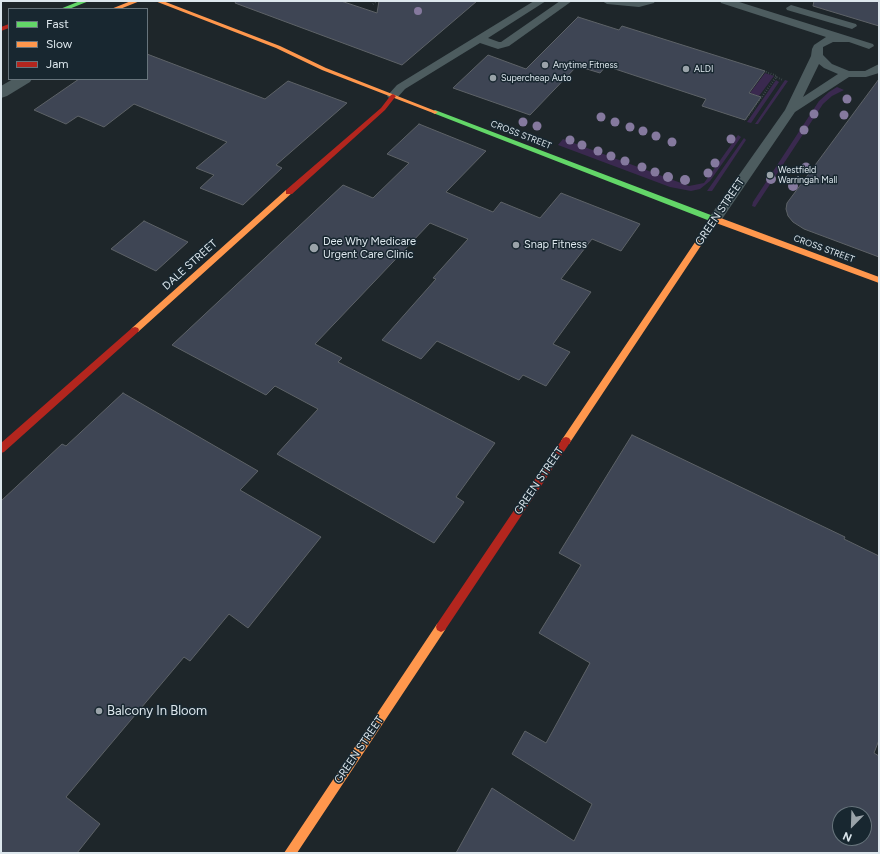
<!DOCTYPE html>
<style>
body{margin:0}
#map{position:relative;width:880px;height:854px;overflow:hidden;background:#1e262a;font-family:Figtree,sans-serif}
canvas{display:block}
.frame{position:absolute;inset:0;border:2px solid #dde7ed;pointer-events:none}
.legend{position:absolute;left:8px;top:8px;width:140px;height:72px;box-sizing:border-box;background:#182730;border:1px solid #67747c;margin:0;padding:5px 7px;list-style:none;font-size:12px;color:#dde7ed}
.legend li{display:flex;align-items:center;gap:8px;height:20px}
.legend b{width:20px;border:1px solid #67747c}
.north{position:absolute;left:832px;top:806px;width:40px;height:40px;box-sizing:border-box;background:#182730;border:1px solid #67747c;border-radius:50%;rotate:203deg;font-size:11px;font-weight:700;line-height:16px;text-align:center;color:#dde7ed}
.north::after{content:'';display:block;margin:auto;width:14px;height:18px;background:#9aa3a9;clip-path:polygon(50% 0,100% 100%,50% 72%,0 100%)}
</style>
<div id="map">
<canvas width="880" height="854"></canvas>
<div class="frame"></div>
<ul class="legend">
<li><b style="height:5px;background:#63d668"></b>Fast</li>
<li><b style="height:5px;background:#ff974d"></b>Slow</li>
<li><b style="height:5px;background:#b3261e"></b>Jam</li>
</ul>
<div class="north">N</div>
</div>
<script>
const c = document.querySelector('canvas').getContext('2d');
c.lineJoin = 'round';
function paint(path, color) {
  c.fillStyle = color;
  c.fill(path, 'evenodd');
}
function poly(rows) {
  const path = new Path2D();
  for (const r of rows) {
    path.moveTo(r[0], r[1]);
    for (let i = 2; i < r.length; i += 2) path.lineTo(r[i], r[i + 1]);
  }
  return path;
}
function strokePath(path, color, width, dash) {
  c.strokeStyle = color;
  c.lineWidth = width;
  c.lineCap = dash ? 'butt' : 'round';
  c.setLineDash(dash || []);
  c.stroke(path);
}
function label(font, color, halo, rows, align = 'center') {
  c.font = font + ' Figtree,sans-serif';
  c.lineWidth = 3;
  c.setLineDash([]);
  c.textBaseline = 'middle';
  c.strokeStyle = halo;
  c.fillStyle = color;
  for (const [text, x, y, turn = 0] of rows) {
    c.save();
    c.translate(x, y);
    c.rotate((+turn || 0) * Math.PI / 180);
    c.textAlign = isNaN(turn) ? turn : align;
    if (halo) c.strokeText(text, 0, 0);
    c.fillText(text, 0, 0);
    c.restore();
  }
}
paint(poly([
 [765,73,774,76,759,96,750,93],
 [776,80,779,82,751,123,747,122],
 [785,80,788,81,758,124,755,124],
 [837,87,844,90,832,96,823,104,755,207,752,206,753,202,819,101,829,92],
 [738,135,741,137,710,181,700,189,691,191,670,187,558,145,563,139,689,186,704,183],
 [744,138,746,140,712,191,707,191]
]), '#3a294f');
const building = poly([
 [236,1,341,1,377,13,379,1,477,1,402,65,235,3,236,1],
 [814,1,879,1,879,26,813,6,814,1],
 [578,17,619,30,622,26,765,71,749,93,761,97,745,120,702,106,706,99,606,66,600,73,577,66,530,115,453,88,488,55,526,69,578,17],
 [147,54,265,99,288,81,347,103,276,165,282,168,243,205,200,188,214,175,196,168,227,142,134,104,104,127,78,116,66,124,34,110,79,79,147,79,147,54],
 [879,79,879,257,804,229,793,222,788,216,786,209,787,203,879,79],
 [419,124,486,151,446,192,493,212,501,202,540,218,561,193,640,224,621,251,592,239,561,279,591,292,553,344,570,352,546,386,523,375,519,380,437,341,421,359,382,340,436,279,433,278,468,239,430,223,315,344,342,358,338,362,495,443,456,497,464,502,434,543,277,454,318,409,275,386,266,395,172,345,343,185,373,198,409,163,387,154,419,124],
 [144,221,188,242,156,271,111,249,144,221],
 [123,393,258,471,240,490,321,537,248,628,229,614,190,661,184,657,66,797,100,824,77,853,1,853,1,501,62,444,66,446,123,393],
 [632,435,845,537,844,539,879,556,879,740,874,753,879,756,879,853,456,853,492,788,574,841,592,804,512,754,525,731,546,743,590,663,539,633,581,565,559,553,632,435],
 [840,814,864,814,864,838,840,838,840,814]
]);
paint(building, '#3e4554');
strokePath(building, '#5d6267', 1);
strokePath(poly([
 [373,4,377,1],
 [766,72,777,76,776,77],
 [746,119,776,77,783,80]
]), '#515d60', 2, [0.5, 2]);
paint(poly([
 [534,1,546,1,488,38,499,42,501,42,560,1,572,1,509,46,498,49,480,43,405,89,397,98,389,98,387,96,397,85,534,1],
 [602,1,655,1,654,3,639,7,607,4,602,1],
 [720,1,736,1,873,44,874,46,869,49,849,42,833,42,823,47,823,55,832,64,849,71,865,71,879,64,879,73,866,77,849,77,795,112,720,222,715,223,710,222,708,219,785,110,811,56,812,49,814,45,826,37,721,3,720,1],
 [819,64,824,68,838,74,803,97,819,64],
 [791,5,856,24,857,26,852,29,787,10,786,8,791,5]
]), '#4d5c5f');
paint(poly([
 [13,79,32,79,30,82,7,96,1,98,1,86,13,79]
]), '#4d5c5f');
paint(poly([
 [80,1,89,1,69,9,60,9,80,1],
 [435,110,716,217,717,219,713,221,710,221,433,113,432,112,435,110]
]), '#63d668');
paint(poly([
 [131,1,140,1,120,9,111,9,131,1],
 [155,1,163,1,280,46,326,68,438,112,435,114,433,113,322,70,276,48,155,1],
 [286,190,289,190,293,192,138,332,132,332,131,330,132,328,286,190],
 [710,217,718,217,879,277,879,283,716,223,569,444,563,444,561,441,563,438,710,220,710,217],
 [441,622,445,624,446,627,445,630,297,853,284,853,437,624,441,622]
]), '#ff974d');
paint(poly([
 [9,24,9,28,1,31,1,27,9,24],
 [393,94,396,96,385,110,292,194,286,194,286,190,381,108,391,95,393,94],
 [135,327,138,328,139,330,138,332,4,452,1,453,1,443,132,328,135,327],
 [566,437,569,438,571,441,445,630,441,632,437,630,436,627,437,624,563,438,566,437]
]), '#b3261e');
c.fillStyle = '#85799e';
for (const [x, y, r] of [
 [418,11,4],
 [847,99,4.5],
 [814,114,4.5],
 [844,115,4.5],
 [601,117,4.5],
 [523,122,4.5],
 [615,122,4.5],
 [537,126,4.5],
 [630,127,4.5],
 [804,130,4.5],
 [643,131,4.5],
 [656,136,4.5],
 [731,139,4.5],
 [570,140,4.5],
 [672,142,4.5],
 [582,145,4.5],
 [598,151,4.5],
 [611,156,4.5],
 [625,161,4.5],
 [715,163,4.5],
 [642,167,4.5],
 [806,167,4.5],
 [655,172,4.5],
 [708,173,4.5],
 [668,177,5],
 [771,179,5],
 [685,180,5],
 [793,186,5]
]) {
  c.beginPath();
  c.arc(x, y, r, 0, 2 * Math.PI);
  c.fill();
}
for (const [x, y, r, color] of [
 [545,65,4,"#9aa3a9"],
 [686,69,4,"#9aa3a9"],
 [493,78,4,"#9aa3a9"],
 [770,175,4,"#9aa3a9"],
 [516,245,4,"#9aa3a9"],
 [314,248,5,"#9aa3a9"],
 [99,711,4,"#9aa3a9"]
]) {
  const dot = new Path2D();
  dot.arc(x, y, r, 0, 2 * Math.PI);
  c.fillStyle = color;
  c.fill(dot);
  strokePath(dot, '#182730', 1.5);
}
label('9px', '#dde7ed', '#182730', [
 ["Anytime Fitness",553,65],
 ["ALDI",694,69],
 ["Supercheap Auto",501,78],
 ["Westfield",778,170],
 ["Warringah Mall",778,180]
], 'left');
label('9px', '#dde7ed', '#182730', [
 ["CROSS STREET",521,135,21],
 ["CROSS STREET",824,249,20]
]);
label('11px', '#dde7ed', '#182730', [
 ["GREEN STREET",720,212,-56],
 ["DALE STREET",190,265,-42],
 ["GREEN STREET",539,481,-56],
 ["GREEN STREET",359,750,-56]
]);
label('11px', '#dde7ed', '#182730', [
 ["Dee Why Medicare",323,242],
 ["Urgent Care Clinic",323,255],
 ["Snap Fitness",524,245]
], 'left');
label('13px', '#dde7ed', '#182730', [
 ["Balcony In Bloom",107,711]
], 'left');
</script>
